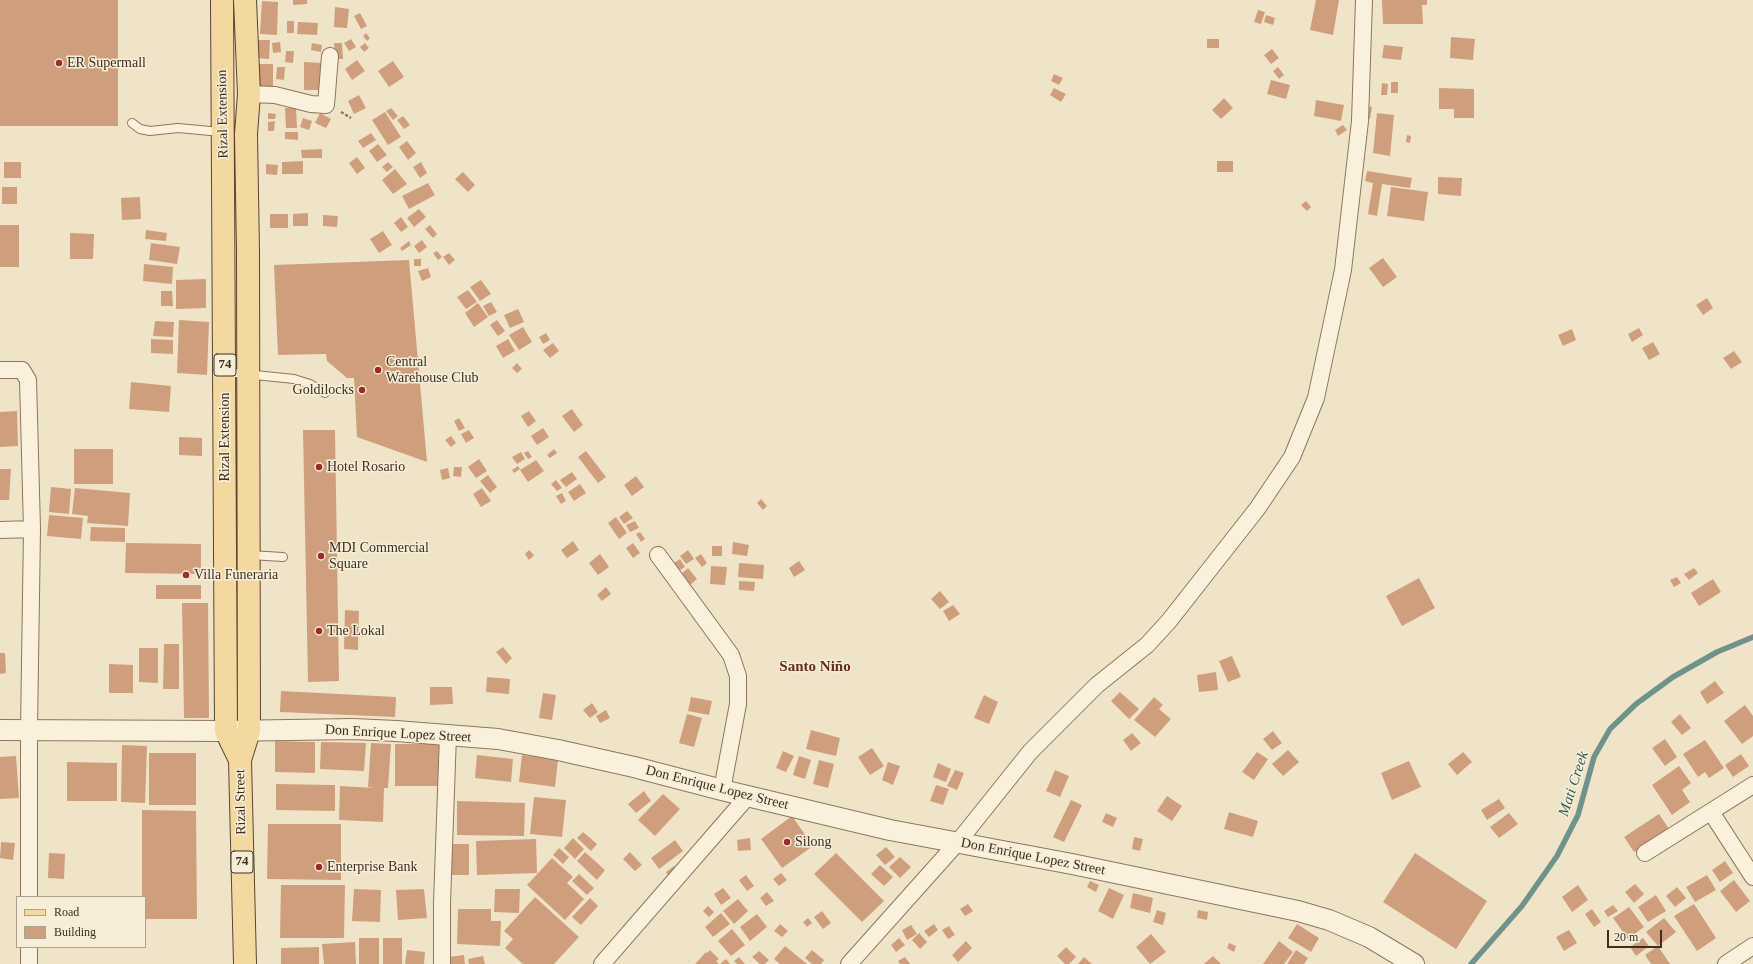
<!DOCTYPE html>
<meta charset="utf-8">
<style>
body{margin:0}
#map{position:relative;width:1753px;height:964px;overflow:hidden;background:#f0e4c8;font-family:Georgia,serif}
canvas{display:block}
.legend{position:absolute;left:16px;top:896px;width:130px;height:52px;box-sizing:border-box;background:#f7eed8;border:1px solid #ada18e;margin:0;padding:5px 7px;list-style:none;font-size:12px;color:#3d2e20}
.legend li{display:flex;align-items:center;gap:8px;height:20px}
.legend b{width:20px;border:1px solid #ada18e}
.scale{position:absolute;left:1607px;top:930px;width:55px;height:18px;box-sizing:border-box;border:2px solid #3d2e20;border-top:0;padding-left:5px;font-size:12px;line-height:14px;white-space:nowrap;color:#3d2e20;-webkit-text-stroke:3px #f7eed8;paint-order:stroke}
</style>
<div id="map">
<canvas width="1753" height="964"></canvas>
<ul class="legend">
<li><b style="height:5px;background:#f3d9a0"></b>Road</li>
<li><b style="height:11px;background:#cf9f7d"></b>Building</li>
</ul>
<div class="scale">20 m</div>
</div>
<script>
const c = document.querySelector('canvas').getContext('2d');
c.lineJoin = 'round';
function poly(rows) {
  const path = new Path2D();
  for (const r of rows) {
    path.moveTo(r[0], r[1]);
    for (let i = 2; i < r.length; i += 2) path.lineTo(r[i], r[i + 1]);
  }
  return path;
}
function strokePath(path, color, width, dash) {
  c.strokeStyle = color;
  c.lineWidth = width;
  c.lineCap = dash ? 'butt' : 'round';
  c.setLineDash(dash || []);
  c.stroke(path);
}
function paint(path, color) {
  c.fillStyle = color;
  c.fill(path, 'evenodd');
}
function label(font, color, halo, rows, align = 'center') {
  c.font = font + ' Georgia,serif';
  c.lineWidth = 3;
  c.setLineDash([]);
  c.textBaseline = 'middle';
  c.strokeStyle = halo;
  c.fillStyle = color;
  for (const [text, x, y, turn = 0] of rows) {
    c.save();
    c.translate(x, y);
    c.rotate((+turn || 0) * Math.PI / 180);
    c.textAlign = isNaN(turn) ? turn : align;
    if (halo) c.strokeText(text, 0, 0);
    c.fillText(text, 0, 0);
    c.restore();
  }
}
strokePath(poly([
 [1471,964,1522,906,1557,856,1578,815,1594,757,1610,729,1636,704,1673,677,1717,652,1753,637]
]), '#6f938a', 5.5);
paint(poly([
 [0,0,118,0,118,126,0,126],
 [293,0,307,0,307,4,293,5],
 [1316,0,1339,0,1333,35,1310,30],
 [1382,0,1427,0,1427,5,1422,5,1423,24,1383,24],
 [262,1,278,2,277,35,260,34],
 [335,7,349,9,347,28,334,27],
 [1258,10,1265,12,1261,24,1254,22],
 [360,13,367,26,361,29,354,16],
 [1266,15,1275,18,1273,25,1264,22],
 [287,21,294,21,294,33,287,33],
 [298,22,318,23,317,35,297,34],
 [366,33,370,38,367,41,363,36],
 [1451,37,1475,39,1473,60,1450,58],
 [351,39,356,47,349,51,344,43],
 [1207,39,1219,39,1219,48,1207,48],
 [257,40,270,40,269,59,256,58],
 [280,42,281,52,273,53,272,43],
 [312,43,322,45,321,52,311,50],
 [334,43,342,43,343,59,335,59],
 [365,43,369,48,364,52,360,47],
 [1384,45,1403,47,1401,60,1382,58],
 [1272,49,1279,58,1271,64,1264,55],
 [286,51,294,51,293,63,285,62],
 [357,60,365,71,352,80,345,69],
 [393,61,404,77,389,87,378,71],
 [304,62,324,63,324,90,304,90],
 [258,64,273,64,273,89,257,88],
 [277,67,285,67,284,80,276,79],
 [1278,67,1284,75,1279,79,1273,71],
 [1054,74,1063,78,1059,85,1051,81],
 [1271,80,1290,85,1286,99,1267,94],
 [1391,82,1398,82,1398,93,1391,93],
 [1382,83,1388,84,1387,95,1381,95],
 [1054,88,1066,94,1061,102,1050,95],
 [1439,88,1474,89,1474,118,1454,118,1454,109,1439,109],
 [359,95,366,108,354,114,348,101],
 [1224,98,1233,108,1221,119,1212,110],
 [1316,100,1344,105,1341,121,1314,116],
 [1363,105,1372,107,1370,119,1361,117],
 [285,108,296,108,297,128,286,128],
 [391,108,398,116,393,120,386,111],
 [385,112,401,137,388,145,372,120],
 [268,113,276,114,275,119,268,119],
 [320,113,331,119,326,128,315,123],
 [1377,113,1394,115,1390,156,1373,153],
 [403,116,410,125,404,129,397,120],
 [303,118,312,121,309,130,300,127],
 [275,121,274,131,268,131,268,122],
 [1343,125,1347,130,1338,136,1335,130],
 [285,132,298,132,298,140,285,139],
 [371,133,376,140,363,148,358,141],
 [1407,135,1411,136,1410,143,1406,142],
 [407,141,416,153,408,160,399,147],
 [378,144,387,155,377,162,369,151],
 [322,149,322,158,302,158,301,150],
 [357,157,365,168,357,174,349,163],
 [303,161,303,174,282,174,282,162],
 [1217,161,1233,161,1233,172,1217,172],
 [4,162,21,162,21,178,4,178],
 [388,162,393,167,387,172,382,167],
 [421,162,427,173,420,178,413,167],
 [266,164,278,165,277,175,266,174],
 [395,169,407,184,393,194,382,180],
 [1367,171,1412,178,1410,188,1382,184,1377,216,1368,214,1373,183,1365,181],
 [463,172,475,185,468,192,455,179],
 [1438,177,1462,178,1461,196,1438,194],
 [428,183,435,195,409,209,402,196],
 [2,187,17,187,17,204,2,204],
 [1391,187,1428,192,1424,221,1387,216],
 [140,197,141,219,122,220,121,198],
 [1306,201,1311,207,1307,211,1301,205],
 [419,209,426,217,414,227,407,218],
 [308,213,308,226,293,226,293,214],
 [270,214,288,214,288,228,270,228],
 [323,215,338,216,337,227,323,226],
 [401,217,408,227,401,232,394,223],
 [0,225,19,225,19,267,0,267],
 [430,225,437,234,433,238,425,229],
 [146,230,167,233,166,241,145,239],
 [383,231,392,245,379,253,370,239],
 [70,233,94,234,93,259,70,259],
 [422,240,427,247,419,253,414,246],
 [409,241,411,245,402,251,400,248],
 [151,243,180,247,177,264,149,260],
 [437,251,442,257,438,260,433,253],
 [449,253,455,260,449,265,443,257],
 [1383,258,1397,277,1383,287,1369,268],
 [414,259,421,259,421,266,414,266],
 [409,260,427,462,357,437,354,378,347,378,327,361,326,354,278,355,274,265],
 [144,264,173,267,172,284,143,281],
 [428,268,431,277,422,281,418,271],
 [206,279,206,308,176,309,176,280],
 [481,280,491,294,480,301,470,287],
 [468,290,477,302,466,309,457,297],
 [161,291,172,291,173,306,161,306],
 [1707,298,1713,308,1703,315,1696,305],
 [491,302,497,312,489,316,483,306],
 [478,303,488,317,474,327,465,313],
 [518,309,524,322,510,328,504,315],
 [179,320,209,322,207,375,177,373],
 [497,320,505,331,498,336,490,325],
 [155,321,174,322,173,337,153,336],
 [523,327,532,342,519,350,509,335],
 [1639,328,1643,335,1632,342,1628,334],
 [1572,329,1576,340,1563,346,1558,335],
 [546,333,550,340,543,344,539,337],
 [151,339,173,340,173,354,151,353],
 [508,339,515,351,503,358,496,346],
 [1653,342,1660,354,1649,360,1642,348],
 [553,343,559,351,550,358,543,350],
 [1734,351,1742,362,1731,369,1723,358],
 [517,363,522,369,517,373,512,368],
 [131,382,171,386,169,412,129,409],
 [572,409,583,425,574,432,562,416],
 [17,411,18,446,0,447,0,412],
 [529,411,536,421,528,427,521,416],
 [459,418,465,428,459,431,454,421],
 [543,428,549,437,537,445,531,436],
 [303,430,335,430,339,681,308,682],
 [469,430,474,438,466,443,461,434],
 [451,436,456,443,451,447,445,440],
 [179,437,202,438,202,456,179,455],
 [74,449,113,449,113,484,74,484],
 [554,449,557,453,550,458,547,455],
 [528,451,532,457,528,459,524,453],
 [586,451,606,477,598,483,578,457],
 [521,452,525,459,517,464,512,457],
 [479,459,487,471,476,478,468,467],
 [536,460,544,471,528,482,520,470],
 [518,466,520,469,514,473,512,470],
 [454,467,462,467,461,477,453,476],
 [448,468,450,478,442,480,440,470],
 [0,469,11,469,9,500,0,500],
 [572,472,577,479,566,487,560,480],
 [488,475,497,487,490,493,480,481],
 [636,476,644,487,632,496,624,485],
 [556,480,562,488,557,491,551,484],
 [580,484,586,493,574,501,568,492],
 [51,487,71,489,69,514,49,512],
 [75,488,130,493,128,526,87,523,88,516,72,514],
 [482,488,491,501,481,507,473,494],
 [562,493,566,501,561,504,556,496],
 [761,499,767,506,763,510,757,503],
 [627,511,633,518,624,524,619,517],
 [49,515,83,518,81,539,47,536],
 [616,517,627,533,619,539,608,523],
 [635,521,639,528,630,532,626,525],
 [91,527,125,528,125,542,90,541],
 [640,532,645,539,641,542,636,534],
 [573,541,579,550,567,558,561,550],
 [733,542,749,545,747,556,732,554],
 [126,543,201,544,201,574,125,573],
 [633,543,640,553,633,558,626,548],
 [712,546,722,546,722,556,712,556],
 [529,550,534,555,529,560,525,554],
 [688,550,694,559,686,564,680,556],
 [600,554,609,567,598,575,589,563],
 [701,554,707,563,702,567,695,558],
 [680,559,685,567,680,570,674,563],
 [799,561,805,570,794,577,789,568],
 [739,563,764,565,763,579,738,577],
 [711,566,727,567,725,585,710,584],
 [688,568,697,579,690,585,681,574],
 [1694,568,1698,573,1689,580,1684,574],
 [1677,577,1681,583,1674,587,1670,580],
 [1419,578,1435,608,1402,626,1386,596],
 [1713,579,1721,592,1699,606,1691,593],
 [739,581,755,582,754,591,739,590],
 [156,585,201,585,201,599,156,599],
 [606,587,611,594,602,601,597,595],
 [940,591,949,602,940,609,931,599],
 [182,603,208,603,209,718,184,718],
 [953,605,960,614,949,621,943,611],
 [345,610,359,611,358,650,344,649],
 [164,644,179,644,179,689,163,689],
 [503,647,512,658,506,664,496,652],
 [139,648,158,648,158,683,139,682],
 [0,653,5,653,6,673,0,674],
 [1232,656,1241,677,1228,682,1219,661],
 [109,664,133,665,133,693,109,693],
 [1216,672,1218,690,1199,692,1197,675],
 [487,677,510,679,509,694,486,692],
 [1715,681,1724,693,1707,704,1700,692],
 [430,687,452,687,453,704,430,705],
 [281,691,396,697,395,717,280,712],
 [1120,692,1139,709,1129,719,1111,701],
 [543,693,556,695,552,720,539,718],
 [984,695,998,702,989,724,974,718],
 [691,697,712,701,709,715,688,711],
 [1154,697,1163,705,1159,709,1171,719,1155,737,1134,720],
 [592,703,598,712,590,718,583,710],
 [1745,705,1753,716,1753,736,1742,744,1724,721],
 [606,710,610,718,600,723,596,716],
 [687,714,702,718,694,747,679,743],
 [1680,714,1691,728,1682,735,1671,722],
 [811,730,840,738,836,756,806,749],
 [1273,731,1282,743,1272,750,1263,739],
 [1132,733,1141,743,1131,751,1123,740],
 [1665,739,1677,757,1665,766,1652,748],
 [1705,740,1724,768,1709,778,1705,772,1698,777,1683,754],
 [275,741,315,742,315,773,275,772],
 [321,742,366,743,364,771,320,769],
 [371,743,391,744,388,788,384,788,383,822,339,820,340,786,374,788,368,787],
 [395,744,439,744,439,786,395,786],
 [122,745,147,746,145,803,121,802],
 [872,748,884,766,870,775,858,757],
 [1288,750,1299,762,1283,776,1272,764],
 [783,751,794,756,786,772,776,768],
 [1257,752,1268,759,1254,780,1242,772],
 [1463,752,1472,762,1457,775,1448,764],
 [149,753,196,753,196,805,149,805],
 [1741,754,1749,766,1733,777,1725,765],
 [477,755,513,759,511,782,475,778],
 [522,755,558,760,555,787,519,782],
 [16,756,19,798,0,799,0,757],
 [799,756,811,760,805,779,793,775],
 [819,760,834,764,828,788,813,784],
 [1409,761,1421,787,1392,800,1381,773],
 [67,762,117,763,117,801,67,801],
 [888,762,900,766,893,785,882,780],
 [938,763,951,769,946,782,933,777],
 [1679,766,1691,783,1682,790,1690,802,1672,815,1652,785],
 [955,770,964,773,957,790,947,786],
 [1055,770,1069,776,1060,797,1046,791],
 [276,784,335,785,335,811,276,810],
 [936,785,949,789,943,805,930,801],
 [644,791,651,801,636,813,628,804],
 [663,794,680,809,655,836,638,820],
 [1167,796,1182,806,1172,821,1157,811],
 [534,797,566,800,562,837,530,834],
 [1499,799,1505,808,1487,820,1481,810],
 [1071,800,1082,805,1064,842,1053,837],
 [457,801,525,803,524,836,457,835],
 [142,810,196,811,197,919,145,919,145,897,142,897],
 [1229,812,1258,821,1253,837,1224,829],
 [1106,813,1117,818,1113,827,1102,822],
 [1509,813,1518,824,1499,838,1490,827],
 [1659,814,1669,829,1634,852,1624,837],
 [792,816,813,846,782,868,761,839],
 [268,824,341,824,341,880,267,879],
 [583,832,597,844,591,851,577,838],
 [1134,837,1143,839,1140,851,1132,849],
 [573,838,584,849,575,859,564,848],
 [750,838,751,850,738,851,737,840],
 [536,839,537,873,477,875,476,841],
 [675,840,683,851,659,869,651,858],
 [1,842,15,843,13,860,0,858],
 [450,844,469,844,469,875,450,875],
 [886,847,895,857,885,865,876,855],
 [559,848,569,857,563,864,553,855],
 [585,852,605,870,597,880,577,861],
 [630,852,642,865,635,871,623,859],
 [49,853,65,854,64,879,48,878],
 [836,853,884,901,862,922,814,874],
 [1415,853,1487,901,1456,949,1383,902],
 [900,857,911,867,900,878,889,867],
 [552,858,573,877,567,883,584,899,565,920,527,885],
 [1725,861,1733,873,1720,882,1712,870],
 [880,865,893,877,884,886,871,874],
 [674,866,678,871,669,877,666,872],
 [781,873,787,880,779,886,773,879],
 [579,874,594,888,587,895,572,881],
 [746,875,754,886,747,891,739,880],
 [1707,875,1716,890,1695,902,1686,887],
 [1734,880,1750,901,1736,912,1720,891],
 [1090,881,1099,885,1096,892,1087,887],
 [1635,884,1644,894,1634,903,1625,892],
 [281,885,345,885,344,938,280,938],
 [1578,885,1588,900,1572,912,1562,897],
 [1677,887,1686,898,1675,907,1666,896],
 [723,888,731,898,721,905,714,894],
 [1109,888,1124,895,1113,919,1098,911],
 [354,889,381,890,380,922,352,921],
 [424,889,427,918,398,920,396,890],
 [495,889,520,889,519,913,494,912],
 [767,892,774,901,766,906,760,898],
 [1133,893,1153,898,1150,913,1130,908],
 [1656,895,1666,911,1648,922,1638,907],
 [535,897,579,937,554,964,523,964,505,948,513,939,504,931],
 [590,898,598,906,581,925,572,917],
 [738,899,748,911,734,924,723,911],
 [968,904,973,911,965,916,960,909],
 [1694,904,1716,938,1697,951,1674,916],
 [1613,905,1618,911,1608,917,1604,911],
 [708,906,714,912,709,917,703,911],
 [1629,907,1644,927,1628,939,1613,918],
 [458,909,491,909,491,921,501,921,500,946,457,944],
 [1592,909,1601,922,1594,927,1585,914],
 [1157,910,1166,913,1163,925,1153,922],
 [1198,910,1208,912,1207,920,1197,918],
 [822,911,831,923,823,929,814,917],
 [721,913,730,924,713,937,705,927],
 [757,914,767,927,750,941,740,927],
 [808,918,812,923,807,927,803,922],
 [1664,918,1676,932,1658,946,1646,932],
 [780,924,788,931,782,937,774,931],
 [934,924,938,930,929,937,924,931],
 [1297,924,1319,938,1311,952,1288,938],
 [911,925,917,934,907,940,902,930],
 [949,926,955,935,948,939,942,930],
 [732,929,745,945,731,956,718,941],
 [1569,930,1577,943,1564,951,1556,937],
 [919,933,927,942,920,949,912,940],
 [1151,934,1166,952,1150,964,1136,947],
 [359,938,379,938,379,964,359,964],
 [383,938,402,938,402,964,383,964],
 [899,938,905,945,896,952,891,945],
 [1643,938,1649,946,1636,956,1630,947],
 [966,941,972,948,958,962,952,955],
 [1279,941,1293,952,1284,964,1263,964],
 [355,942,356,964,324,964,322,944],
 [1229,943,1236,946,1234,952,1227,948],
 [785,946,807,964,780,964,774,959],
 [1658,946,1670,964,1651,964,1645,955],
 [319,947,319,964,281,964,281,948],
 [1066,947,1076,957,1069,964,1065,964,1057,956],
 [407,950,425,952,424,964,405,964],
 [710,950,719,959,716,961,719,964,695,964,706,952,707,953],
 [812,950,824,960,821,964,812,964,805,958],
 [1296,950,1308,958,1304,964,1287,964],
 [759,951,769,960,765,964,760,964,752,957],
 [464,955,465,964,450,964,449,957],
 [483,956,485,964,469,964,468,959],
 [1213,956,1221,964,1204,964],
 [739,957,745,964,737,964,734,961],
 [905,957,910,964,900,964,898,961],
 [1084,957,1092,964,1078,964],
 [726,959,730,964,720,964]
]), '#cf9f7d');
const service = poly([
 [132,123,140,129,150,131,178,128,221,132],
 [226,372,294,379,310,384,325,393],
 [250,555,283,557]
]);
const minor = poly([
 [249,94,275,95,311,104,326,105,330,56],
 [0,370,22,370,28,380,32,529,29,730,29,897],
 [0,530,32,529],
 [658,555,731,655,738,676,738,704,722,790],
 [1711,812,1753,877],
 [1645,853,1753,785],
 [29,964,29,947],
 [442,964,442,903,448,735],
 [602,964,748,796],
 [849,964,958,842,1030,752,1097,685,1147,645,1169,621,1257,509,1292,457,1316,398,1343,270,1360,121,1364,0],
 [1726,964,1753,946]
]);
const tertiary = poly([
 [0,730,226,731,353,729,396,731,498,739,558,750,634,767,722,790,890,830,1072,864,1298,911,1329,920,1369,937,1414,964]
]);
const primary = poly([
 [222,0,226,731,240,760],
 [245,964,240,760,249,731,248,251,246,134,249,94,245,0]
]);
strokePath(service, '#8d765c', 10);
strokePath(minor, '#8d765c', 18);
strokePath(tertiary, '#8d765c', 22);
strokePath(primary, '#5b4430', 24);
strokePath(poly([
 [341,112,351,118]
]), '#8d765c', 2.5, [3, 2]);
strokePath(service, '#faf1dc', 8);
strokePath(minor, '#faf1dc', 16);
strokePath(tertiary, '#faf1dc', 20);
strokePath(primary, '#f3d9a0', 22);
for (const [x, y, r, color] of [
 [59,63,4,"#9e2a2b"],
 [378,370,4,"#9e2a2b"],
 [362,390,4,"#9e2a2b"],
 [319,467,4,"#9e2a2b"],
 [321,556,4,"#9e2a2b"],
 [186,575,4,"#9e2a2b"],
 [319,631,4,"#9e2a2b"],
 [787,842,4,"#9e2a2b"],
 [319,867,4,"#9e2a2b"]
]) {
  const dot = new Path2D();
  dot.arc(x, y, r, 0, 2 * Math.PI);
  c.fillStyle = color;
  c.fill(dot);
  strokePath(dot, '#f7eed8', 1.5);
}
for (const [x, y, w] of [
 [225,365,22],
 [242,862,22]
]) {
  const box = new Path2D();
  box.roundRect(x - w / 2, y - 11, w, 22, 3);
  c.fillStyle = '#f7eed8';
  c.fill(box);
  strokePath(box, '#3d2e20', 1);
}
label('bold 13px', '#3d2e20', null, [
 ["74",225,365],
 ["74",242,862]
]);
label('14px', '#3d2e20', '#f7eed8', [
 ["ER Supermall",67,63],
 ["Central",386,362],
 ["Warehouse Club",386,378],
 ["Goldilocks",354,390,"right"],
 ["Hotel Rosario",327,467],
 ["MDI Commercial",329,548],
 ["Square",329,564],
 ["Villa Funeraria",194,575],
 ["The Lokal",327,631],
 ["Silong",795,842],
 ["Enterprise Bank",327,867]
], 'left');
label('14px', '#3d2e20', '#f7eed8', [
 ["Rizal Extension",223,114,-91],
 ["Rizal Extension",225,437,-90],
 ["Don Enrique Lopez Street",398,734,3],
 ["Don Enrique Lopez Street",717,788,14],
 ["Rizal Street",241,802,-91],
 ["Don Enrique Lopez Street",1033,857,11]
]);
label('bold 15px', '#6b2e1e', '#f7eed8', [
 ["Santo Niño",815,667]
]);
label('italic 15px', '#2f5d5a', '#f7eed8', [
 ["Mati Creek",1574,784,-72]
]);
</script>
